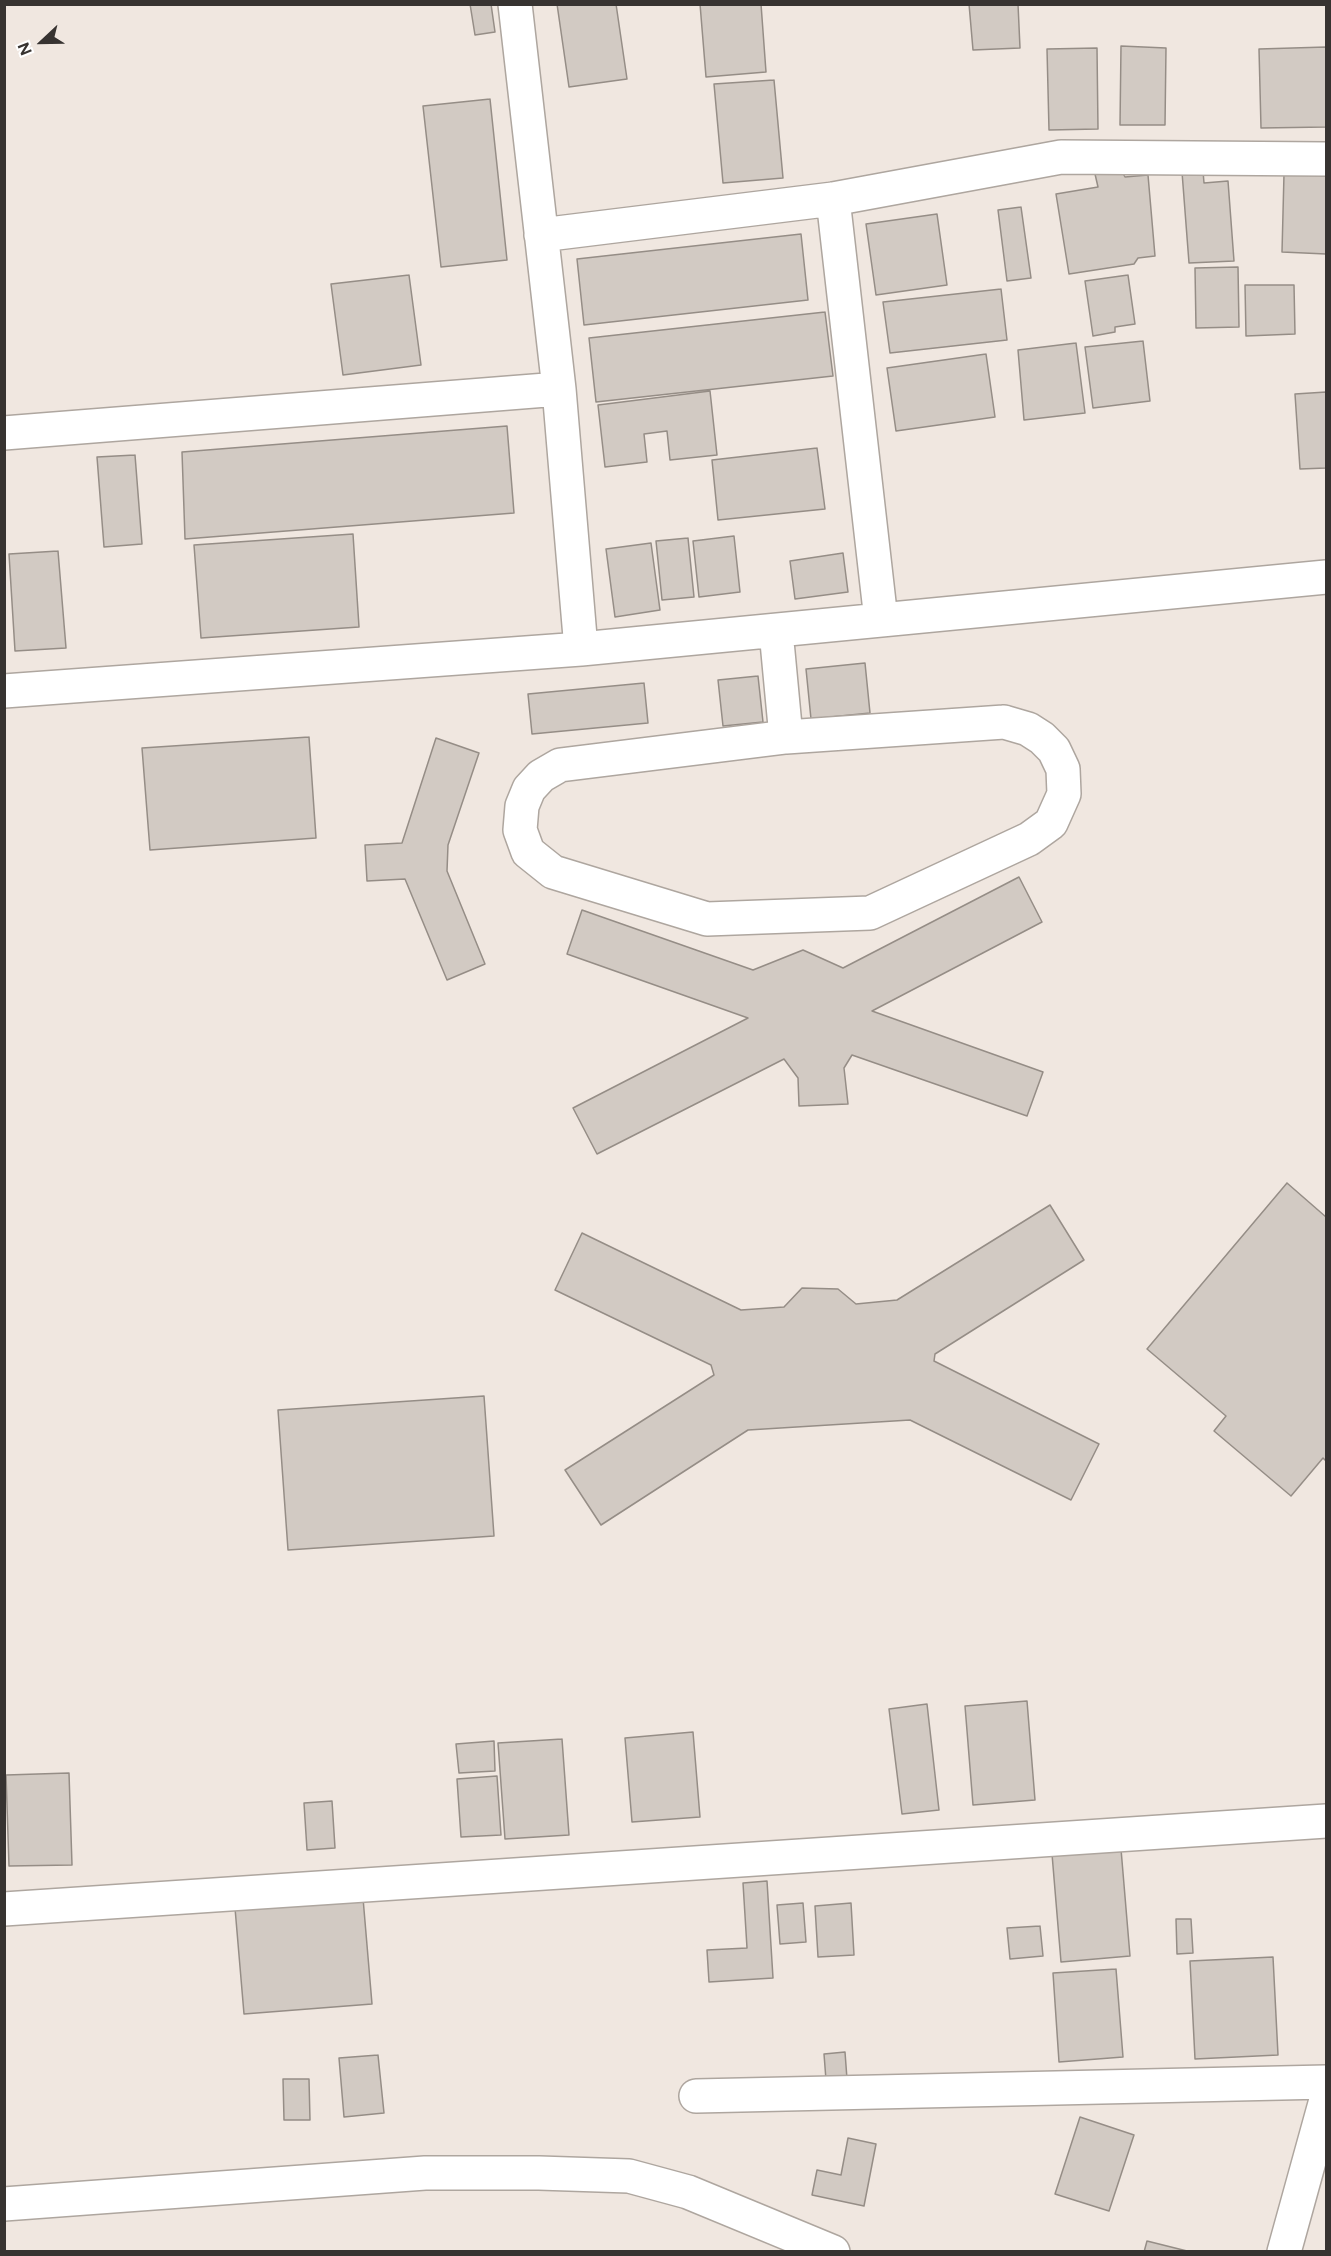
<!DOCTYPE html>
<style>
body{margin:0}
#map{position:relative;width:1331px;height:2256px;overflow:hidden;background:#f0e7e0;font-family:Figtree,sans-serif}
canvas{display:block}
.frame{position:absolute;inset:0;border:6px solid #373331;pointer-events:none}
.north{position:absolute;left:12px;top:12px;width:60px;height:60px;-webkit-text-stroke:4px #fff;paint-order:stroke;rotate:248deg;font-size:16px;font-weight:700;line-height:24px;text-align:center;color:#373331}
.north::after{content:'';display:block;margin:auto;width:21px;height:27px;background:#373331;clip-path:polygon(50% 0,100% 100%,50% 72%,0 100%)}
</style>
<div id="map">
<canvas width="1331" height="2256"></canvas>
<div class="frame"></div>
<div class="north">N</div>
</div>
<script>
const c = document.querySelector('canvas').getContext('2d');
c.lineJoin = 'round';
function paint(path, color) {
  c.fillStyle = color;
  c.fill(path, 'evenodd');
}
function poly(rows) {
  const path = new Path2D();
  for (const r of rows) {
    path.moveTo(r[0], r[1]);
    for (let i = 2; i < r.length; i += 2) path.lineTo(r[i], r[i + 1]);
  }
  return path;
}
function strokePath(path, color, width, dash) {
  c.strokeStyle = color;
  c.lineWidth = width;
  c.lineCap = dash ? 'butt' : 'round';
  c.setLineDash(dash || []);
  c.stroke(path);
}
const building = poly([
 [470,4,491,4,495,32,475,35,470,4],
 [557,4,616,4,627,79,569,87,557,4],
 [700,4,761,4,766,72,706,77,700,4],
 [969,4,1018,4,1020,48,973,50,969,4],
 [1121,46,1166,48,1165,125,1120,125,1121,46],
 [1326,47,1326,127,1261,128,1259,49,1326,47],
 [1097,48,1098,129,1049,130,1047,49,1097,48],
 [774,80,783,178,723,183,714,84,774,80],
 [490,99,507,260,441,267,423,106,490,99],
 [1121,170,1125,177,1148,175,1155,256,1138,258,1134,264,1069,274,1056,194,1098,187,1095,174,1121,170],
 [1203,171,1204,183,1228,181,1234,261,1189,263,1182,172,1203,171],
 [1284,174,1326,175,1326,254,1282,252,1284,174],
 [1021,207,1031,278,1007,281,998,210,1021,207],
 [937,214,947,285,876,295,866,224,937,214],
 [801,234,808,300,584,325,577,259,801,234],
 [1238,267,1239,327,1196,328,1195,268,1238,267],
 [409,275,421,365,343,375,331,284,409,275],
 [1128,275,1135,324,1115,327,1115,332,1093,336,1085,281,1128,275],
 [1245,285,1294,285,1295,334,1246,336,1245,285],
 [1001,289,1007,340,890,353,883,302,1001,289],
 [825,312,833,376,596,402,589,338,825,312],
 [1143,341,1150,401,1093,408,1085,347,1143,341],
 [1076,343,1085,413,1024,420,1018,350,1076,343],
 [986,354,995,417,896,431,887,368,986,354],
 [710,391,717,455,670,460,667,431,644,434,647,462,605,467,598,405,710,391],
 [1326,392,1326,468,1300,469,1295,394,1326,392],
 [507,426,514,513,185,539,182,452,507,426],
 [817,448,825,509,718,520,712,460,817,448],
 [135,455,142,544,104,547,97,457,135,455],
 [353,534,359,627,201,638,194,545,353,534],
 [734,536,740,592,699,597,693,541,734,536],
 [688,538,694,597,662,600,656,541,688,538],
 [651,543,660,610,615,617,606,549,651,543],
 [58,551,66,648,15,651,9,554,58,551],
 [843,553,848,592,795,599,790,561,843,553],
 [865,663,870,713,811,719,806,669,865,663],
 [758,676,763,722,723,726,718,680,758,676],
 [644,683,648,723,532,734,528,694,644,683],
 [309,737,316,838,150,850,142,748,309,737],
 [436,738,479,753,448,845,447,871,485,964,447,980,405,879,367,881,365,845,402,843,436,738],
 [1019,877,1042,922,872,1011,1043,1072,1027,1116,852,1055,844,1068,848,1104,799,1106,798,1078,784,1059,597,1154,573,1108,748,1018,567,954,582,910,753,970,803,950,843,968,1019,877],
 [1287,1183,1326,1217,1326,1461,1323,1458,1291,1496,1214,1431,1226,1416,1147,1349,1287,1183],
 [1050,1205,1084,1260,935,1354,934,1361,1099,1444,1071,1500,910,1420,748,1430,601,1525,565,1470,714,1375,711,1365,555,1290,582,1233,741,1310,784,1307,802,1288,838,1289,856,1304,897,1300,1050,1205],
 [484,1396,494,1536,288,1550,278,1410,484,1396],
 [1027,1701,1035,1800,973,1805,965,1706,1027,1701],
 [927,1704,939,1810,902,1814,889,1709,927,1704],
 [693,1732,700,1817,632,1822,625,1738,693,1732],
 [562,1739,569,1835,505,1839,498,1743,562,1739],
 [494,1741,495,1771,459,1773,456,1744,494,1741],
 [69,1773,72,1865,9,1866,6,1775,69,1773],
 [497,1776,501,1835,461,1837,457,1779,497,1776],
 [332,1801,335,1848,307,1850,304,1803,332,1801],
 [1121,1849,1130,1956,1061,1962,1052,1854,1121,1849],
 [767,1881,773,1978,709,1982,707,1950,747,1948,743,1883,767,1881],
 [363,1898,372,2004,244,2014,235,1908,363,1898],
 [803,1903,806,1942,780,1944,777,1905,803,1903],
 [851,1903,854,1955,818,1957,815,1906,851,1903],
 [1176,1919,1191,1919,1193,1953,1177,1954,1176,1919],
 [1040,1926,1043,1956,1010,1959,1007,1928,1040,1926],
 [1273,1957,1278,2055,1195,2059,1190,1961,1273,1957],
 [1116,1969,1123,2057,1059,2062,1053,1973,1116,1969],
 [845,2052,847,2079,826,2080,824,2054,845,2052],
 [378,2055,384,2113,344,2117,339,2058,378,2055],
 [283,2079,309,2079,310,2120,284,2120,283,2079],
 [1080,2117,1134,2135,1109,2211,1055,2194,1080,2117],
 [848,2138,876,2144,864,2206,812,2195,817,2170,841,2175,848,2138],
 [1147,2241,1191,2252,1144,2252,1147,2241]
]);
paint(building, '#d2cac3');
strokePath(building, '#958d86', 1.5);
const minor = poly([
 [515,4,559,389,581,649],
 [833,199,881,620],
 [541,235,833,199,1061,157,1326,159],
 [4,433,559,389],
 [776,631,786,737],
 [4,691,581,649,1326,577],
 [1004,722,1028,729,1042,738,1054,750,1063,769,1064,794,1051,823,1029,839,870,913,707,919,553,872,528,852,520,830,522,806,529,789,541,776,560,765,786,737,1004,722],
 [4,1909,1326,1821],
 [696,2096,1326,2082],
 [4,2204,425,2173,539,2173,629,2176,688,2192,833,2252],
 [1284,2252,1326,2100]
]);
strokePath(minor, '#aea69f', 36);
strokePath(minor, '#fff', 33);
</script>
